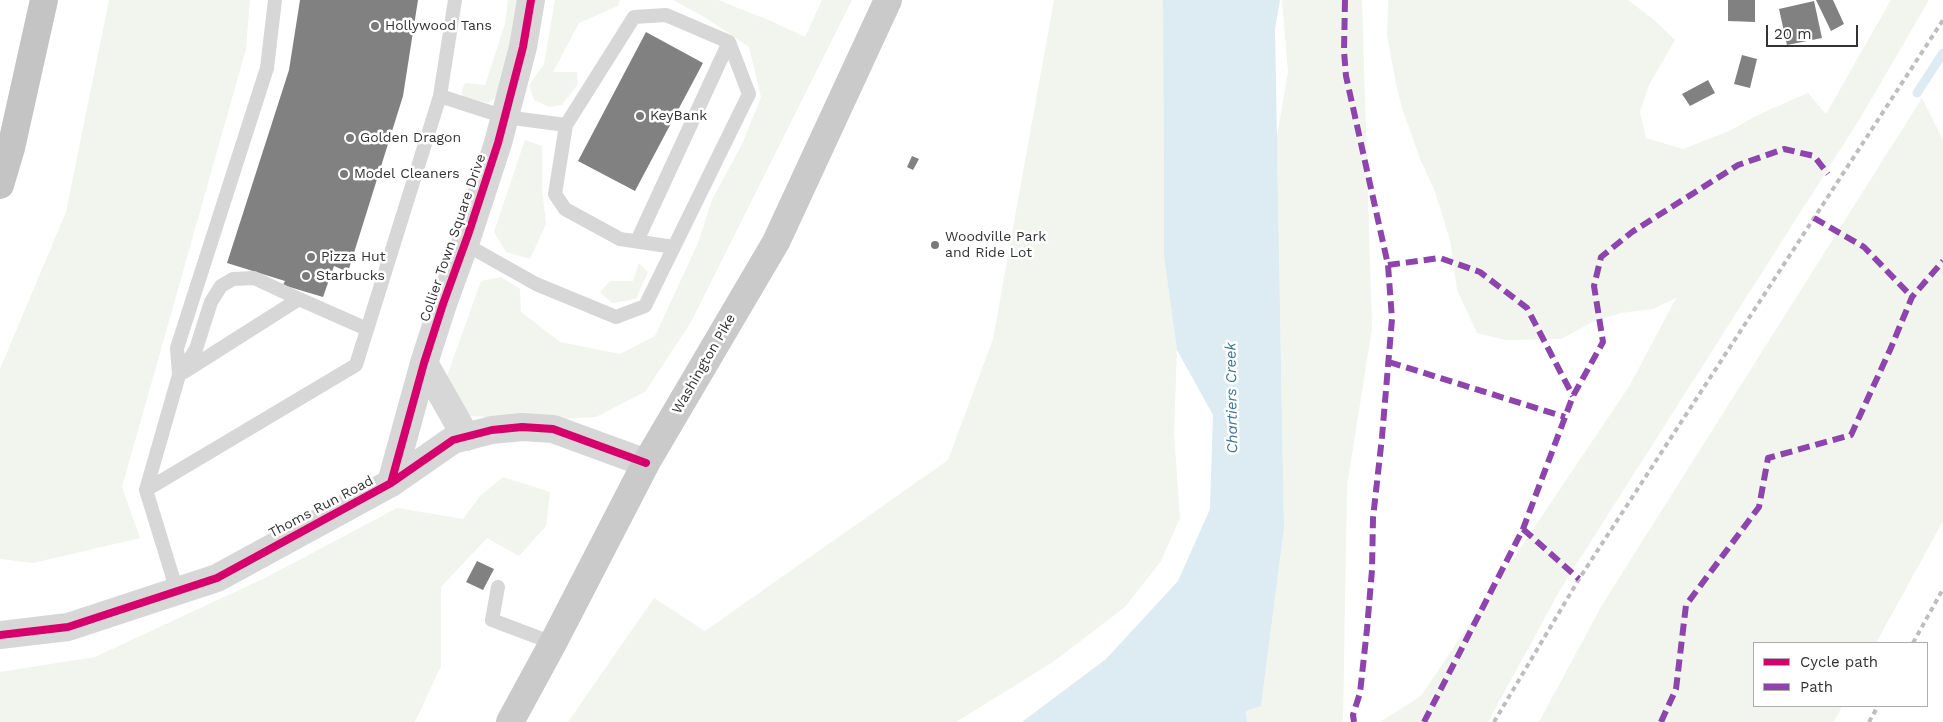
<!DOCTYPE html>
<style>
body{margin:0}
#map{position:relative;width:1943px;height:722px;overflow:hidden;background:#fff;font-family:"Work Sans",sans-serif}
canvas{display:block}
.legend{position:absolute;left:1753px;top:642px;width:175px;height:65px;box-sizing:border-box;background:#fff;border:1px solid #adadad;margin:0;padding:6px 9px;list-style:none;font-size:15px;color:#333}
.legend li{display:flex;align-items:center;gap:10px;height:25px}
.legend b{width:25px;border:1px solid #adadad}
.scale{position:absolute;left:1766px;top:25px;width:92px;height:22px;box-sizing:border-box;border:2px solid #333;border-top:0;padding-left:6px;font-size:15px;line-height:18px;white-space:nowrap;color:#333;-webkit-text-stroke:4px #fff;paint-order:stroke}
</style>
<div id="map">
<canvas width="1943" height="722"></canvas>
<ul class="legend">
<li><b style="height:6px;background:#d6006c"></b>Cycle path</li>
<li><b style="height:6px;background:#8e44ad"></b>Path</li>
</ul>
<div class="scale">20 m</div>
</div>
<script>
const c = document.querySelector('canvas').getContext('2d');
c.lineJoin = 'round';
function paint(path, color) {
  c.fillStyle = color;
  c.fill(path, 'evenodd');
}
function poly(rows) {
  const path = new Path2D();
  for (const r of rows) {
    path.moveTo(r[0], r[1]);
    for (let i = 2; i < r.length; i += 2) path.lineTo(r[i], r[i + 1]);
  }
  return path;
}
function strokePath(path, color, width, dash) {
  c.strokeStyle = color;
  c.lineWidth = width;
  c.lineCap = dash ? 'butt' : 'round';
  c.setLineDash(dash || []);
  c.stroke(path);
}
function label(font, color, halo, rows, align = 'center') {
  c.font = font + ' "Work Sans",sans-serif';
  c.lineWidth = 5;
  c.setLineDash([]);
  c.textBaseline = 'middle';
  c.strokeStyle = halo;
  c.fillStyle = color;
  for (const [text, x, y, turn = 0] of rows) {
    c.save();
    c.translate(x, y);
    c.rotate((+turn || 0) * Math.PI / 180);
    c.textAlign = isNaN(turn) ? turn : align;
    if (halo) c.strokeText(text, 0, 0);
    c.fillText(text, 0, 0);
    c.restore();
  }
}
paint(poly([
 [109,0,250,0,246,49,122,487,140,538,33,563,0,559,0,369,66,212],
 [508,0,523,0,500,94,488,103,464,97,461,93,465,83,485,85,505,24],
 [555,0,620,0,618,6,579,23,553,72,577,72,578,84,562,105,549,107,534,100,529,85,544,64],
 [673,0,718,0,771,21,805,37,822,0,852,0,691,322,645,392,596,417,544,420,470,416,447,376,481,281,501,277,520,289,521,312,560,342,620,354,655,336,698,243,712,200,743,142,761,97,749,47,706,18],
 [1054,0,1163,0,1164,257,1177,350,1174,433,1180,518,1161,561,1125,607,1053,662,956,722,568,722,654,598,705,631,948,460,993,339],
 [1282,0,1362,0,1372,328,1347,486,1343,722,1247,722,1246,711,1261,706,1284,529,1277,136,1288,72],
 [1388,0,1628,0,1654,20,1675,40,1649,85,1640,112,1646,138,1683,149,1729,131,1762,113,1808,93,1826,114,1891,0,1929,0,1861,117,1560,590,1488,722,1380,722,1421,696,1630,385,1676,298,1653,309,1621,313,1595,321,1561,339,1506,340,1477,333,1457,290,1450,240,1434,189,1421,161,1402,108,1396,84,1387,35],
 [1922,98,1943,140,1943,521,1876,643,1754,643,1754,706,1842,706,1834,722,1539,722,1602,605],
 [525,140,542,146,542,188,546,224,530,259,506,252,494,232],
 [639,263,648,272,636,299,612,303,600,292,610,281,633,281],
 [503,477,550,492,546,526,519,556,487,538,441,587,441,666,415,722,0,722,0,672,95,657,267,577,397,508,463,519,480,496]
]), '#f1f5ed');
paint(poly([
 [1163,0,1280,0,1275,29,1284,529,1261,706,1246,711,1247,722,1022,722,1106,659,1178,581,1210,509,1213,415,1177,350,1164,257]
]), '#ddebf3');
strokePath(poly([
 [1917,93,1943,53]
]), '#ddebf3', 9);
paint(poly([
 [300,0,418,0,403,96,348,272,334,266,323,297,283,285,285,281,227,263,289,70],
 [1728,0,1755,0,1755,22,1728,21],
 [1816,0,1833,0,1844,24,1831,31],
 [1814,1,1822,38,1787,45,1779,9],
 [646,32,703,63,635,191,578,161],
 [1742,55,1757,59,1750,88,1734,84],
 [1708,80,1715,93,1690,106,1682,94],
 [912,156,919,159,913,170,907,167],
 [477,561,494,569,483,590,466,582]
]), '#818181');
strokePath(poly([
 [339,274,360,281]
]), '#d6d6d6', 3, [2.5, 2.5]);
strokePath(poly([
 [440,96,505,117,566,125],
 [637,241,729,42],
 [465,244,536,284,616,317,645,306,749,94,729,42,666,15,634,17,566,125,555,194,565,209,620,239,674,247],
 [184,372,299,299,367,329],
 [179,375,177,348,267,68,275,0],
 [146,490,179,375,196,349,211,302,221,286,233,279,254,278,299,299],
 [498,587,492,620,553,643],
 [177,591,146,490,356,365,440,96,455,0]
]), '#d7d7d7', 14);
strokePath(poly([
 [424,363,466,437],
 [391,483,424,363,443,304,468,235,498,143,523,47,531,0]
]), '#d7d7d7', 28);
strokePath(poly([
 [0,635,68,627,217,578,391,483,453,440,492,430,522,427,553,429,646,463]
]), '#d7d7d7', 28);
strokePath(poly([
 [510,722,553,643,646,463,776,242,888,0]
]), '#cacaca', 28);
strokePath(poly([
 [0,185,11,148,44,0]
]), '#c4c4c4', 28);
strokePath(poly([
 [1913,643,1943,589],
 [1494,722,1579,579,1943,20],
 [1869,722,1878,706]
]), '#bebebe', 4, [5, 4]);
strokePath(poly([
 [1345,0,1344,51,1346,76,1388,265,1392,319,1382,437,1373,518,1372,570,1367,629,1360,693,1353,715,1354,722],
 [1814,218,1864,247,1912,297],
 [1388,265,1440,258,1480,272,1527,308,1573,396],
 [1389,362,1565,417],
 [1523,529,1579,579],
 [1424,722,1523,529,1573,396,1603,342,1594,286,1601,257,1632,232,1738,165,1784,149,1814,156,1828,174],
 [1661,722,1676,689,1686,605,1759,507,1768,458,1851,435,1890,350,1912,297,1943,261]
]), '#8e44ad', 6, [12, 6]);
strokePath(poly([
 [391,483,424,363,443,304,468,235,498,143,523,47,531,0],
 [0,635,68,627,217,578,391,483,453,440,492,430,522,427,553,429,646,463]
]), '#d6006c', 8);
for (const [x, y, r, color] of [
 [375,26,5,"#7a7a7a"],
 [640,116,5,"#7a7a7a"],
 [350,138,5,"#7a7a7a"],
 [344,174,5,"#7a7a7a"],
 [935,245,5,"#7a7a7a"],
 [311,257,5,"#7a7a7a"],
 [306,276,5,"#7a7a7a"]
]) {
  const dot = new Path2D();
  dot.arc(x, y, r, 0, 2 * Math.PI);
  c.fillStyle = color;
  c.fill(dot);
  strokePath(dot, '#fff', 2);
}
label('14px', '#333', '#fff', [
 ["Hollywood Tans",385,26],
 ["KeyBank",650,116],
 ["Golden Dragon",360,138],
 ["Model Cleaners",354,174],
 ["Woodville Park",945,237],
 ["and Ride Lot",945,253],
 ["Pizza Hut",321,257],
 ["Starbucks",316,276]
], 'left');
label('14px', '#333', '#fff', [
 ["Collier Town Square Drive",453,238,-71],
 ["Washington Pike",704,364,-60],
 ["Thoms Run Road",321,507,-28]
]);
label('italic 15px', '#3f7597', '#fff', [
 ["Chartiers Creek",1232,398,-91]
]);
</script>
